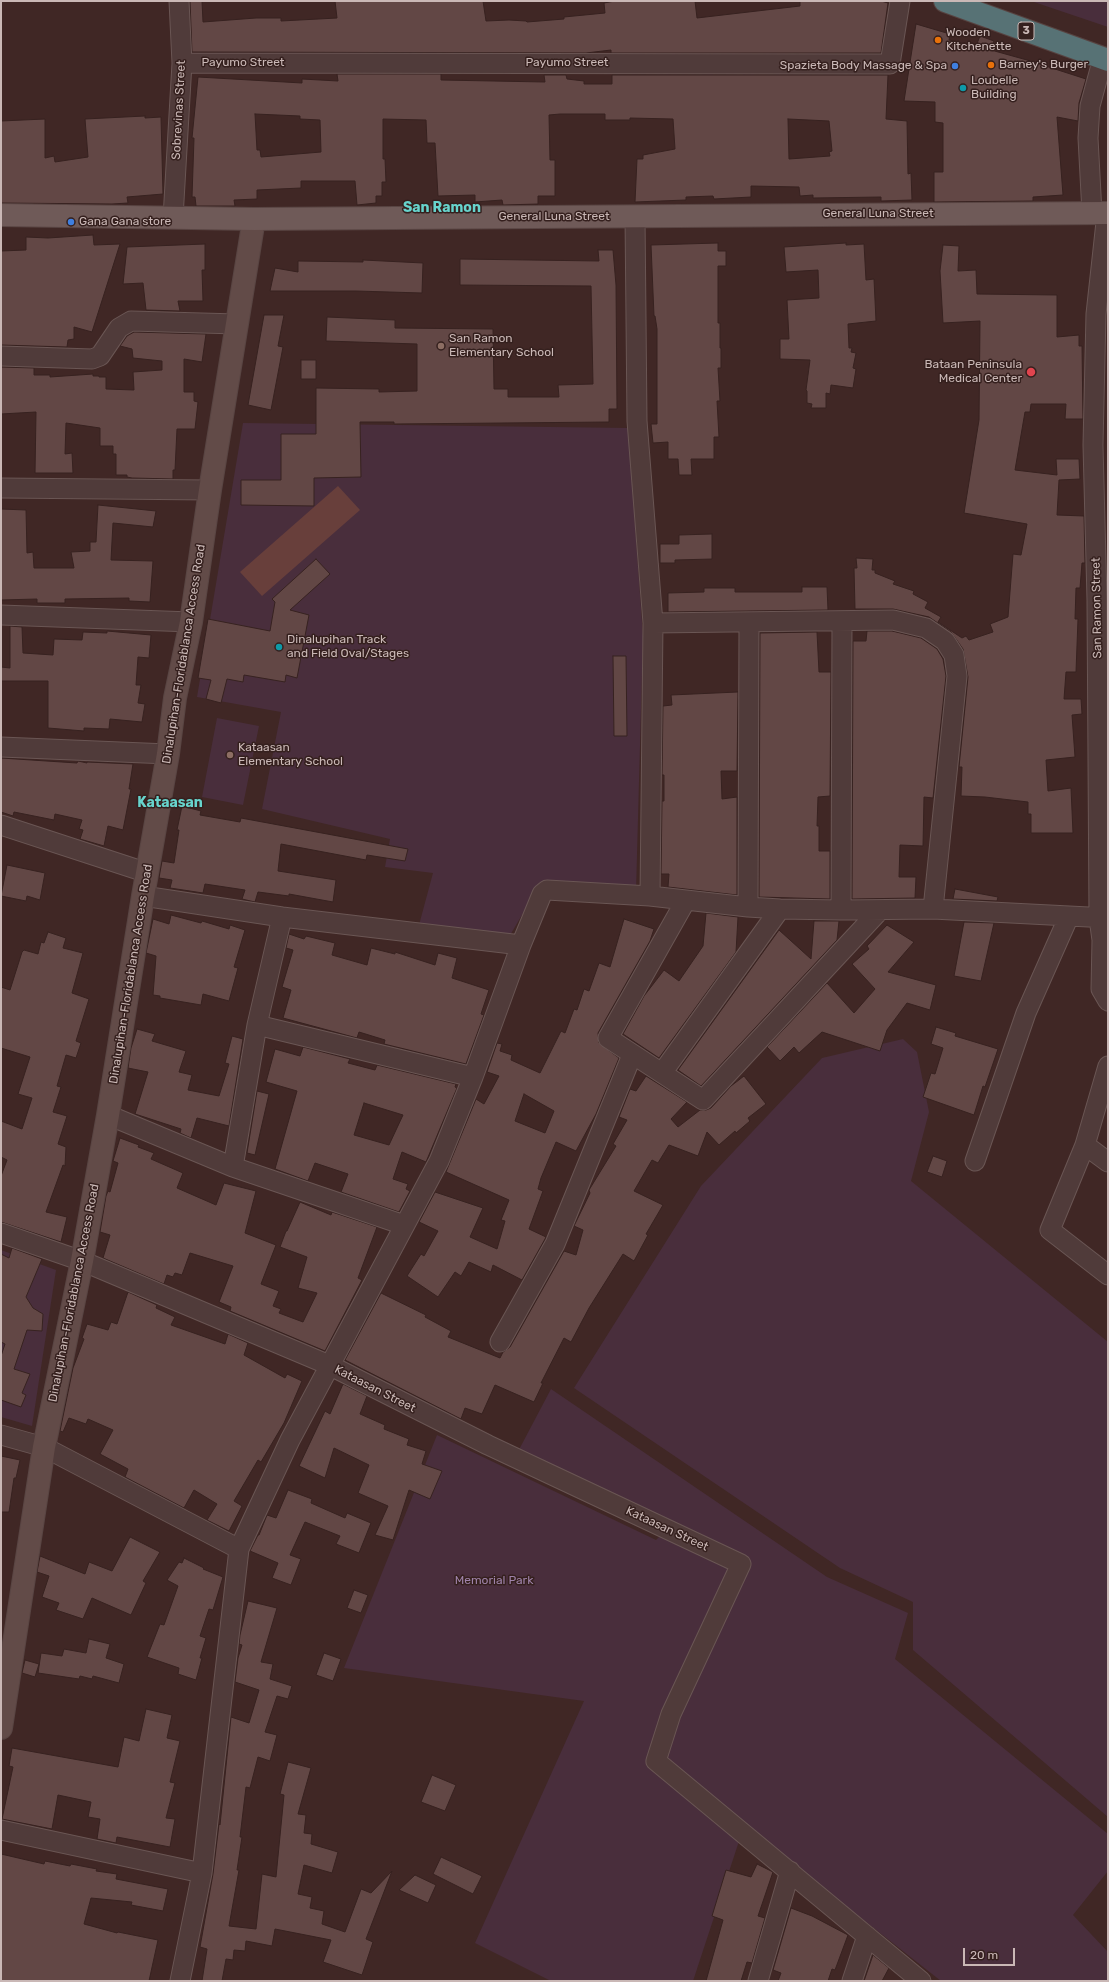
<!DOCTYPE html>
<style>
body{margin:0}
#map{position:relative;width:1109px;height:1982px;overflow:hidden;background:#402725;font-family:Rubik,sans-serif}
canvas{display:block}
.frame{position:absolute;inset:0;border:2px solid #cab8b6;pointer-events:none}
.scale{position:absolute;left:963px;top:1948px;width:52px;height:18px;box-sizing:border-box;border:2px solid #cab8b6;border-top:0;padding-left:5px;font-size:12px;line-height:14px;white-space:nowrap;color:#cab8b6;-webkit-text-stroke:3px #35201e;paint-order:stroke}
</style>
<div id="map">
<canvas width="1109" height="1982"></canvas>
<div class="frame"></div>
<div class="scale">20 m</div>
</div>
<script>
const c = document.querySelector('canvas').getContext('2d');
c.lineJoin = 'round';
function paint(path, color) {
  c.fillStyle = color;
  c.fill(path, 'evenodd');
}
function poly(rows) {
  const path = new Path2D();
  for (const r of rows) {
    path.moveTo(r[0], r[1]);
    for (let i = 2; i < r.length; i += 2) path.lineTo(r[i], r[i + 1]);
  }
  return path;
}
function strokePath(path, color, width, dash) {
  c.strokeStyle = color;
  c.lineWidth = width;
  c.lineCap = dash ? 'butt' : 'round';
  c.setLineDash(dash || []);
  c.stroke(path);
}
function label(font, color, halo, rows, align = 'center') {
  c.font = font + ' Rubik,sans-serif';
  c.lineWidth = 3;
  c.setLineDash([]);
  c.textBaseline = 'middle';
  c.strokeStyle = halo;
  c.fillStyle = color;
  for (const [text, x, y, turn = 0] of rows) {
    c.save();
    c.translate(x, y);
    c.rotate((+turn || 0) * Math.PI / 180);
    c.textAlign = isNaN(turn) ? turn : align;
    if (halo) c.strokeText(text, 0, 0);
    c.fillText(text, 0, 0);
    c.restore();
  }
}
paint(poly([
 [1031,1,1108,1,1108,27],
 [243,423,628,428,643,636,636,891,536,891,509,937,419,925,433,873,385,867,390,839,262,809,281,712,197,697],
 [217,718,259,726,243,805,202,797],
 [903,1039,917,1052,929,1112,911,1181,1108,1342,1108,1817,913,1650,913,1602,840,1568,574,1388,701,1186,822,1058],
 [1,1250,56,1270,32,1426,1,1417],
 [551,1389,827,1577,908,1613,895,1659,1108,1834,1108,1871,1073,1915,1108,1952,1108,1981,941,1981,744,1826,693,1981,551,1981,475,1943,584,1701,344,1668,437,1435,656,1540,661,1535,513,1461]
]), '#492e3c');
paint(poly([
 [338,486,360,510,262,596,240,572]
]), '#683f3b');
const building = poly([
 [190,1,202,1,203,22,256,18,281,18,281,21,337,18,335,1,483,1,486,21,509,20,526,21,527,22,564,19,564,17,605,13,604,3,615,1,695,1,697,18,800,6,800,1,881,1,888,3,881,53,611,53,611,50,586,53,192,52,190,1],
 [916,24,950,34,949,40,976,46,980,36,994,41,991,50,1027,60,1086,79,1079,103,1078,121,1057,117,1063,195,1033,197,1033,201,1030,201,934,202,934,172,943,172,943,123,935,122,935,102,904,101,916,24],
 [337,74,441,74,441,80,545,82,544,75,566,75,567,79,584,81,584,84,612,84,612,75,888,75,886,119,907,121,908,174,911,173,912,200,881,201,881,197,813,198,813,195,800,196,799,187,751,186,751,197,714,199,713,196,686,197,686,200,635,202,637,159,643,159,643,155,675,149,673,119,630,118,630,120,605,120,605,114,560,114,549,115,550,160,555,160,555,196,538,196,538,204,503,205,502,200,475,202,475,195,438,196,435,143,427,143,426,120,383,119,383,159,385,159,386,182,382,182,382,196,376,196,376,203,357,205,355,181,301,181,301,188,257,190,257,199,234,200,235,206,196,206,195,197,192,197,194,138,192,138,198,77,302,83,302,79,338,81,337,74],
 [255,114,300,116,300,119,320,120,321,152,261,157,260,150,257,150,255,114],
 [788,119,829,121,832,151,829,152,830,156,789,159,788,119],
 [145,116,145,118,161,117,163,194,127,197,128,203,112,204,1,203,1,121,45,119,45,158,54,156,55,162,88,157,85,119,145,116],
 [93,235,94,245,120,244,92,332,74,327,74,339,68,340,67,347,1,345,1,251,26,250,26,237,48,238,93,235],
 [718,243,718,251,726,251,726,266,718,266,718,323,720,323,720,348,721,348,721,368,718,368,720,401,717,401,719,437,714,437,714,459,691,459,692,475,679,475,678,459,668,459,668,442,653,443,651,424,657,424,657,329,655,316,654,316,651,245,718,243],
 [846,243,846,245,864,244,866,280,874,279,876,321,848,324,849,348,852,348,851,352,856,353,853,368,856,369,853,388,831,385,830,394,826,393,826,408,811,408,812,404,807,403,807,391,806,390,810,360,780,359,780,339,789,339,787,300,819,298,818,270,786,272,784,247,846,243],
 [205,244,205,270,202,270,203,301,178,301,180,311,146,310,143,283,123,284,127,247,205,244],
 [943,245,959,246,958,271,976,270,977,294,1057,295,1057,337,1079,335,1079,346,1082,346,1083,419,1065,419,1066,404,1031,404,1030,412,1025,412,1015,470,1057,475,1056,459,1079,459,1080,479,1059,480,1057,515,1084,516,1085,563,1082,563,1080,588,1076,588,1075,619,1078,619,1076,672,1066,672,1064,699,1081,699,1082,714,1072,715,1075,757,1046,760,1048,791,1071,788,1073,833,1031,833,1031,814,1028,814,1028,802,985,797,961,796,962,767,959,767,968,677,963,649,951,632,929,617,893,609,855,609,854,568,857,568,856,558,873,559,872,570,875,570,875,573,895,581,893,584,914,591,913,594,928,602,925,608,941,617,938,622,962,638,966,636,969,640,993,632,990,624,1008,617,1013,554,1021,555,1027,524,964,513,979,420,980,321,943,323,940,271,943,245],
 [598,250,613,250,616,285,617,409,609,409,609,422,394,424,394,422,360,422,361,477,314,478,314,506,241,505,241,480,281,480,281,434,316,434,316,388,379,389,379,392,417,391,417,344,326,341,327,317,395,320,395,328,493,329,494,389,508,389,508,397,559,397,558,385,593,384,591,286,460,285,460,259,599,261,598,250],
 [363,260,423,263,422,293,356,291,270,291,275,268,298,272,298,261,363,262,363,260],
 [264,315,284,315,278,346,283,347,271,410,248,405,264,315],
 [134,332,206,334,202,362,184,359,184,392,194,392,194,401,198,402,195,429,177,429,175,470,173,470,173,479,132,478,127,477,127,475,116,475,116,454,113,454,113,446,100,446,100,428,66,423,65,454,72,453,73,473,35,473,36,412,1,414,1,367,34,368,34,375,50,375,50,377,93,374,93,376,99,376,99,377,106,377,106,389,134,390,133,372,162,370,162,361,133,358,132,349,120,346,127,336,134,332],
 [301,360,316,360,316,379,301,379,301,360],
 [98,505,156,511,153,527,113,523,111,560,153,561,150,602,129,601,129,598,65,599,65,603,37,603,37,599,1,600,1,509,26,510,27,553,33,552,34,568,74,568,71,552,90,551,90,542,96,542,98,505],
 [712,534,712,559,675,560,675,563,660,563,660,544,679,544,679,535,712,534],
 [316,559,330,574,290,610,309,615,297,678,286,675,285,682,244,675,243,682,227,679,221,703,206,699,211,680,198,678,208,619,270,631,275,602,272,599,316,559],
 [802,587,827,587,828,610,668,612,668,593,704,592,704,588,735,588,735,592,802,592,802,587],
 [10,626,22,627,23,653,53,655,54,639,82,640,83,632,107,633,107,631,151,635,149,658,138,657,136,685,141,685,138,703,145,704,142,722,110,719,109,729,84,728,84,731,48,728,48,681,1,681,1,667,10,668,10,626],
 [867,631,892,631,921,638,937,649,943,659,946,676,933,798,924,797,923,846,900,845,899,877,916,877,915,898,852,899,853,641,866,641,867,631],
 [817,632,819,672,831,672,830,796,818,797,817,826,819,826,819,851,830,851,830,899,759,897,760,633,817,632],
 [613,656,626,656,627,736,614,736,613,656],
 [738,692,737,771,721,771,722,799,737,797,737,895,668,887,669,874,661,874,662,801,664,801,664,775,662,775,663,706,672,705,671,695,738,692],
 [1,758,77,763,78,761,87,763,87,762,133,764,129,789,131,789,123,830,108,826,104,846,80,839,83,830,79,829,82,820,55,814,54,820,14,812,13,816,1,812,1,758],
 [182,806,201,811,200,815,240,822,241,818,408,849,405,861,367,855,366,860,281,844,278,871,336,880,333,902,289,894,289,896,258,892,255,902,242,899,245,890,205,884,203,893,170,888,172,880,159,878,162,861,174,863,179,830,177,830,182,806],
 [7,865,45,873,40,900,27,896,26,901,1,896,7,865],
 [955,889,998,897,997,901,953,899,955,889],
 [706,913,738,917,736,952,659,1058,623,1034,644,996,664,970,679,981,703,946,706,913],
 [171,915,201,923,202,921,229,929,230,925,245,930,234,967,238,968,229,1001,203,994,201,1005,160,998,160,996,153,995,156,956,146,953,153,919,169,924,171,915],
 [624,919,654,929,650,941,598,1033,599,1043,619,1058,596,1114,576,1151,556,1142,541,1178,538,1189,543,1191,529,1229,546,1237,545,1239,522,1280,493,1265,491,1272,469,1262,461,1276,455,1272,438,1297,407,1276,421,1254,424,1256,438,1231,419,1222,435,1192,483,1208,470,1237,497,1249,505,1221,501,1220,509,1200,446,1172,476,1099,484,1104,499,1076,487,1072,497,1043,502,1044,500,1051,512,1055,511,1060,540,1073,561,1031,565,1033,574,1009,577,1010,584,989,589,991,599,963,610,967,624,919],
 [524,1094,554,1111,545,1133,515,1121,524,1094],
 [814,921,839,921,837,940,701,1086,678,1070,779,930,811,959,814,921],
 [964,922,994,923,981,981,954,976,964,922],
 [887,925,914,942,888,972,936,985,930,1010,907,1003,887,1030,880,1051,822,1032,799,1053,794,1047,780,1061,767,1047,827,983,854,1013,875,989,852,964,869,949,867,946,887,925],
 [48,932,66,938,63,948,83,953,72,993,89,999,76,1041,81,1043,76,1058,66,1055,57,1086,61,1087,53,1112,67,1116,58,1144,66,1147,65,1166,63,1165,46,1212,67,1217,61,1242,1,1222,1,1176,7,1160,1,1157,1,1121,22,1129,32,1098,18,1094,30,1057,1,1048,1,987,10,990,22,952,24,950,38,954,41,942,44,943,48,932],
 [289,934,304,939,306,936,335,943,332,955,367,965,371,948,395,954,395,952,435,965,438,953,457,958,452,978,489,990,481,1014,484,1015,466,1064,384,1044,385,1040,359,1032,357,1038,283,1018,291,990,282,987,293,950,286,948,289,934],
 [936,1027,956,1033,955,1036,998,1049,985,1087,983,1086,974,1115,923,1097,931,1073,935,1074,943,1048,931,1044,936,1027],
 [137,1029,155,1034,152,1041,186,1051,179,1072,192,1075,188,1090,219,1096,229,1064,225,1063,232,1036,243,1039,229,1126,197,1118,191,1138,180,1133,181,1129,135,1114,148,1072,128,1068,131,1048,137,1029],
 [303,1047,350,1059,348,1063,375,1070,377,1065,456,1084,455,1087,457,1088,426,1162,402,1152,393,1179,408,1184,406,1189,410,1191,399,1212,341,1192,348,1174,315,1163,308,1181,275,1169,297,1091,266,1082,275,1049,300,1056,303,1047],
 [364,1103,403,1115,389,1145,354,1135,364,1103],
 [646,1076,687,1102,671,1119,678,1127,700,1110,706,1110,711,1108,731,1086,744,1076,766,1104,748,1118,750,1121,736,1133,735,1131,719,1145,707,1132,698,1156,669,1145,658,1163,652,1160,634,1191,663,1205,646,1234,648,1235,634,1261,623,1254,589,1308,571,1342,564,1338,541,1383,543,1383,534,1402,495,1385,482,1414,465,1408,461,1419,345,1360,381,1293,426,1315,425,1317,451,1331,448,1337,500,1358,503,1352,510,1347,564,1251,576,1255,583,1230,574,1226,590,1193,589,1190,616,1146,613,1144,627,1120,619,1117,630,1089,636,1091,646,1076],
 [257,1091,269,1094,255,1155,247,1153,257,1091],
 [120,1138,139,1145,138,1147,154,1153,151,1159,183,1173,177,1188,216,1205,224,1183,256,1191,245,1233,276,1245,261,1284,279,1291,273,1306,281,1309,279,1313,303,1322,317,1293,298,1288,307,1257,280,1247,286,1231,287,1231,300,1202,331,1215,332,1212,377,1227,358,1278,362,1280,325,1351,230,1311,231,1307,219,1302,233,1266,190,1253,182,1275,175,1273,173,1277,167,1275,164,1284,103,1258,110,1235,100,1232,106,1196,108,1191,110,1192,118,1163,113,1161,120,1138],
 [933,1156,947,1161,942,1177,927,1172,933,1156],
 [12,1248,42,1259,26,1297,33,1308,43,1314,42,1331,27,1330,14,1369,30,1374,22,1393,26,1395,21,1407,1,1400,1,1356,5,1344,1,1342,1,1254,9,1258,12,1248],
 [128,1292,157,1305,156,1308,175,1317,171,1325,225,1344,228,1334,248,1343,244,1355,285,1378,287,1374,302,1381,284,1423,261,1462,258,1460,234,1501,242,1506,229,1531,207,1520,217,1504,194,1490,184,1508,125,1477,128,1469,100,1454,113,1430,88,1419,86,1424,69,1418,63,1432,60,1431,73,1368,84,1339,82,1338,87,1324,108,1330,111,1322,117,1324,128,1292],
 [343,1384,367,1396,360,1414,385,1425,384,1429,409,1439,407,1445,426,1451,422,1464,442,1471,430,1499,409,1490,393,1540,375,1535,388,1506,358,1493,369,1465,334,1448,325,1478,299,1466,325,1411,330,1414,343,1384],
 [1,1456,20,1460,16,1478,14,1478,9,1512,1,1512,1,1456],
 [288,1490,312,1499,311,1503,345,1518,347,1513,371,1523,359,1553,336,1544,340,1536,305,1522,290,1555,301,1559,291,1585,272,1578,278,1563,250,1551,258,1535,259,1535,267,1515,276,1518,288,1490],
 [130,1537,160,1552,143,1581,146,1583,131,1615,92,1598,83,1619,56,1610,59,1603,42,1597,49,1576,37,1572,40,1556,85,1574,89,1562,112,1571,130,1537],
 [184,1558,204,1568,203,1569,223,1577,213,1610,209,1609,200,1636,206,1638,200,1658,202,1658,196,1680,178,1674,179,1668,147,1657,160,1624,164,1625,178,1586,167,1580,179,1562,182,1563,184,1558],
 [354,1590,368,1595,361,1613,347,1608,354,1590],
 [248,1601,277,1608,261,1662,273,1664,270,1679,292,1686,288,1699,277,1696,265,1732,277,1735,270,1761,258,1757,250,1788,246,1787,240,1837,242,1837,237,1870,239,1870,229,1926,256,1929,262,1874,276,1877,284,1795,280,1794,288,1762,311,1768,298,1814,306,1815,304,1833,312,1834,311,1844,338,1852,332,1873,304,1865,298,1894,312,1897,310,1908,324,1911,322,1924,345,1932,361,1889,371,1893,392,1871,366,1939,373,1942,362,1975,323,1962,331,1940,275,1929,272,1946,246,1941,245,1951,234,1950,233,1960,226,1959,222,1981,202,1981,207,1949,200,1947,213,1874,219,1824,220,1825,231,1717,249,1723,259,1690,235,1682,238,1658,242,1645,239,1644,240,1635,248,1601],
 [89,1639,110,1644,106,1658,124,1664,119,1683,93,1676,92,1679,80,1676,79,1679,38,1673,41,1653,62,1656,64,1649,86,1653,89,1639],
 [324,1653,341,1659,333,1681,316,1675,324,1653],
 [25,1660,39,1664,35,1677,22,1673,25,1660],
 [146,1709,172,1715,167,1738,180,1741,170,1782,175,1783,166,1818,175,1819,170,1847,117,1837,116,1843,97,1839,100,1819,88,1817,91,1802,58,1795,52,1829,2,1819,13,1767,9,1766,12,1748,118,1767,124,1737,139,1741,146,1709],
 [432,1775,456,1785,445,1811,421,1802,432,1775],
 [1,1854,44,1864,45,1861,70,1866,71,1864,97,1869,96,1871,117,1874,116,1879,168,1889,163,1911,131,1905,132,1902,91,1898,84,1924,117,1933,118,1932,158,1940,149,1981,1,1981,1,1854],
 [441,1857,482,1876,473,1894,433,1874,441,1857],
 [757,1864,773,1872,758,1916,765,1918,752,1963,747,1962,741,1981,706,1981,723,1920,712,1916,726,1870,751,1877,757,1864],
 [415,1875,436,1885,428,1903,399,1890,415,1875],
 [791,1908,812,1916,848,1935,835,1970,832,1969,828,1981,778,1981,781,1973,773,1970,791,1908],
 [873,1955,889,1968,882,1981,864,1981,873,1955]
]);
paint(building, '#624745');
strokePath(building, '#372220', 1);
const street = poly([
 [182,63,890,64,900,1],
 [1092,213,1088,138,1090,106,1103,58],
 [1107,213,1096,314,1093,445,1097,600,1099,918,1102,940,1101,989,1108,1001],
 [635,216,637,421,653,623,650,896],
 [173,218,182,63,179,1],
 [1,356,92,359,100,356,119,328,131,321,237,324],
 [1,488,210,490],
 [1,615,191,622],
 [653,623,893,620,926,628,945,641,954,655,957,676,933,909],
 [1,747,168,754],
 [1,825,148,873],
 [143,896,282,917,521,945],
 [686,900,608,1038,703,1100,880,910],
 [748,907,749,622],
 [841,910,842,621],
 [257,1025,473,1077],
 [1108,1066,1085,1145,1050,1230,1108,1275],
 [662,1073,780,909],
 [108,1115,233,1167,404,1225],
 [1085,1145,1108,1162],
 [975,1161,1026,1013,1069,916],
 [233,1167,257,1025,282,917],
 [1,1233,82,1261,329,1365,488,1445,741,1564,671,1714,656,1761,921,1981],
 [500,1342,555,1244,632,1055],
 [1,1435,44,1447,239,1549,202,1873,180,1981],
 [239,1549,290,1440,439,1161,473,1077,521,945,542,894,547,890,650,896,748,907,780,909,841,910,933,909,1108,918],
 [1,1830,202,1873],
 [758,1981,790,1871],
 [852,1981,867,1936]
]);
const secondary = poly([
 [1,1728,44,1447,82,1261,108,1115,143,896,168,754,175,698,191,622,210,490,254,219]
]);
const primary = poly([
 [1,215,254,219,1108,213]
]);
const highway = poly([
 [945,1,1108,60]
]);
strokePath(street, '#6a5654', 21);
strokePath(secondary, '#594543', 24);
strokePath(primary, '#594543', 24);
strokePath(highway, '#574341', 24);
strokePath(street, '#503b3a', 19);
strokePath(secondary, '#624b48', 22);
strokePath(primary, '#6f5a58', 22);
strokePath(highway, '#577275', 22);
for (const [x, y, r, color] of [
 [938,40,4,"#e8710a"],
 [991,65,4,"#e8710a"],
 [955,66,4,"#3f7fe0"],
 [963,88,4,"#0f9aa8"],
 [71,222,4,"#3f7fe0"],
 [441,346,4,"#8d6e63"],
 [1031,372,5,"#e0444e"],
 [279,647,4,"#0f9aa8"],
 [230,755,4,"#8d6e63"]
]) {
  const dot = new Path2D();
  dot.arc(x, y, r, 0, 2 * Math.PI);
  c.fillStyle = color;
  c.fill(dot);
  strokePath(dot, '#35201e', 1.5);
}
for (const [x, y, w] of [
 [1026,31,16]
]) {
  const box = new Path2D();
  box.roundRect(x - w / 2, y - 9, w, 18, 3);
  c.fillStyle = '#35201e';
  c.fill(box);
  strokePath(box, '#cab8b6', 1);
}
label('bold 11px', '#cab8b6', null, [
 ["3",1026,31]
]);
label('12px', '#cab8b6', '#35201e', [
 ["Wooden",946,33],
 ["Kitchenette",946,47],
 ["Barney's Burger",999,65],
 ["Spazieta Body Massage & Spa",947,66,"right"],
 ["Loubelle",971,81],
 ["Building",971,95],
 ["Gana Gana store",79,222],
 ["San Ramon",449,339],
 ["Elementary School",449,353],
 ["Bataan Peninsula",1022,365,"right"],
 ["Medical Center",1022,379,"right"],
 ["Dinalupihan Track",287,640],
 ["and Field Oval/Stages",287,654],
 ["Kataasan",238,748],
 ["Elementary School",238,762]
], 'left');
label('12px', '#cab8b6', '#35201e', [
 ["Payumo Street",243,63],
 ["Payumo Street",567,63],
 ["Sobrevinas Street",179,110,-87],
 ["General Luna Street",878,214],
 ["General Luna Street",554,217],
 ["San Ramon Street",1097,608,-91],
 ["Dinalupihan-Floridablanca Access Road",184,654,-81],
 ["Dinalupihan-Floridablanca Access Road",131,974,-81],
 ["Dinalupihan-Floridablanca Access Road",74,1293,-79],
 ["Kataasan Street",375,1389,27],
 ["Kataasan Street",667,1529,25]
]);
label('12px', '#9f83aa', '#35201e', [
 ["Memorial Park",494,1581]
]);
label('bold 14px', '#67d4cd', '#35201e', [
 ["San Ramon",442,208],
 ["Kataasan",170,803]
]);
</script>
